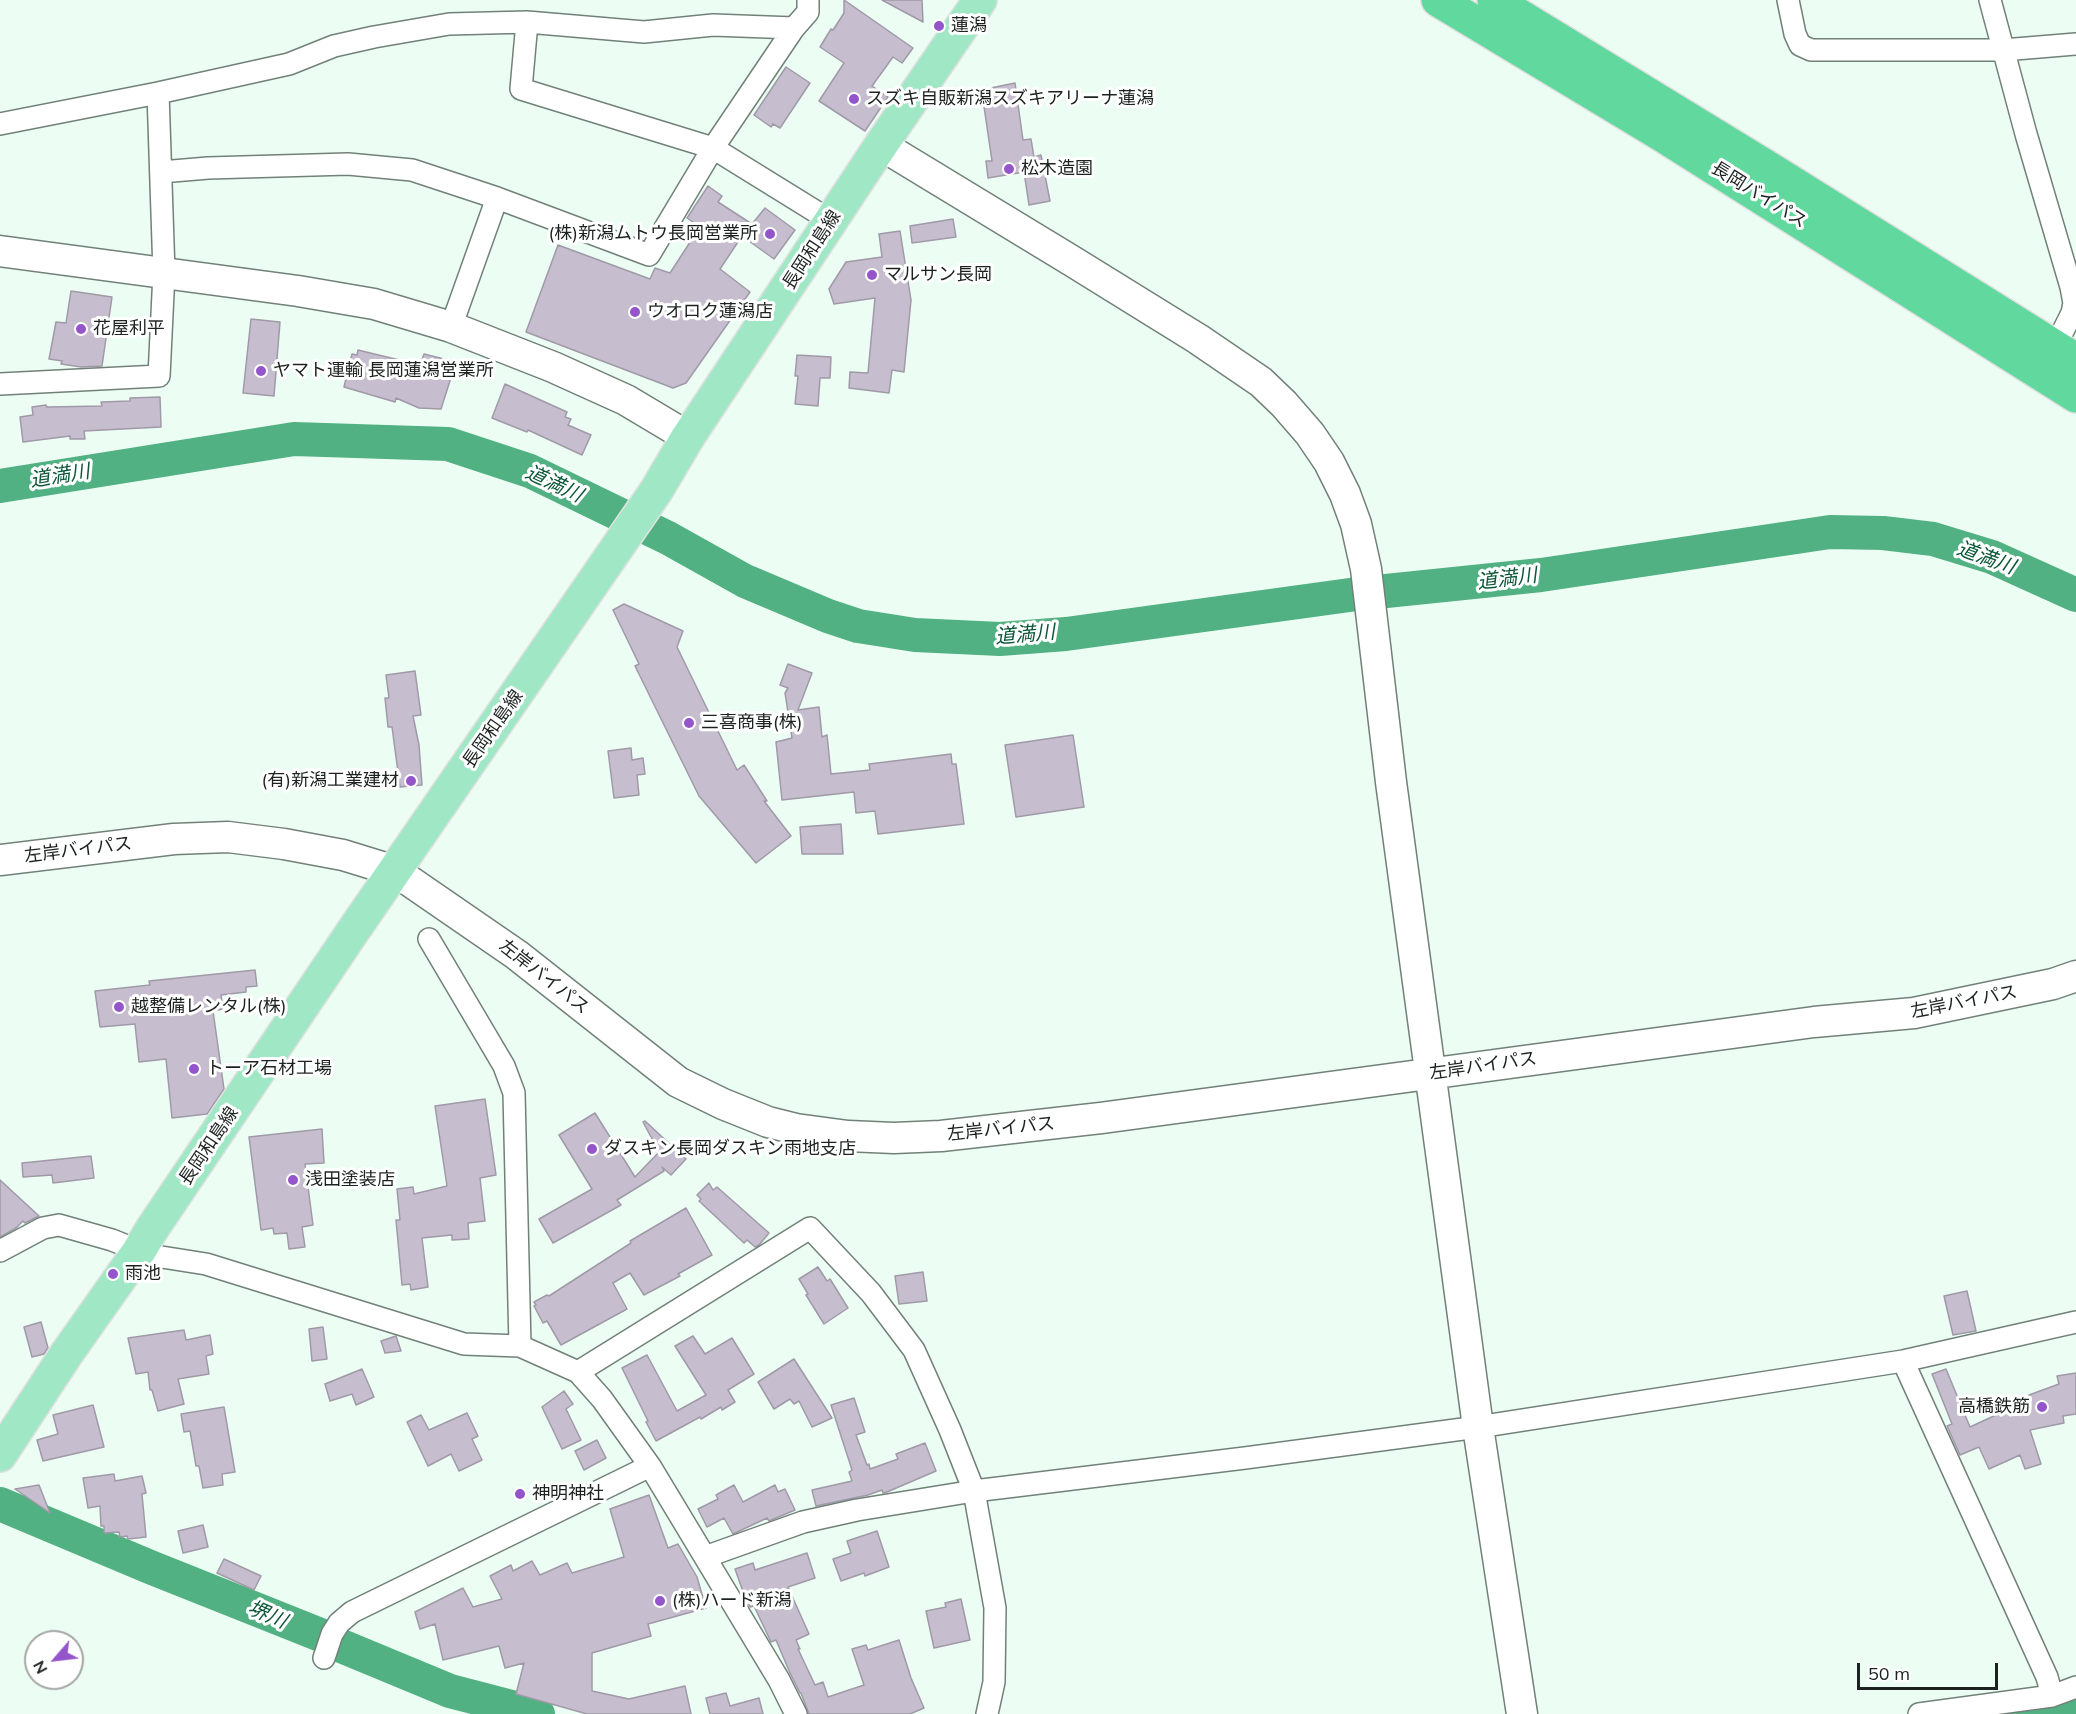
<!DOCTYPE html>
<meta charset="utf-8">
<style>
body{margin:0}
#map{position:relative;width:2076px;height:1714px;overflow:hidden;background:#ecfef3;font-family:Mulish,sans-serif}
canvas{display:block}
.north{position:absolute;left:24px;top:1630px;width:60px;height:60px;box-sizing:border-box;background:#fff;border:2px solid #a4a7a5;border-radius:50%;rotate:242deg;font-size:16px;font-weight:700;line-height:24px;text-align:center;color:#1c221f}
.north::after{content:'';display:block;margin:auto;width:21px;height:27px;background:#9455cb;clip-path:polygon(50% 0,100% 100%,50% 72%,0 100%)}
.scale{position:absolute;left:1857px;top:1663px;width:141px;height:27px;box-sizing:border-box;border:3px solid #1c221f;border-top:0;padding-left:8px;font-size:18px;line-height:21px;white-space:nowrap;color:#1c221f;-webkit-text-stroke:4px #fff;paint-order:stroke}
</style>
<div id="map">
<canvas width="2076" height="1714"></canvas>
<div class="north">N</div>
<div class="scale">50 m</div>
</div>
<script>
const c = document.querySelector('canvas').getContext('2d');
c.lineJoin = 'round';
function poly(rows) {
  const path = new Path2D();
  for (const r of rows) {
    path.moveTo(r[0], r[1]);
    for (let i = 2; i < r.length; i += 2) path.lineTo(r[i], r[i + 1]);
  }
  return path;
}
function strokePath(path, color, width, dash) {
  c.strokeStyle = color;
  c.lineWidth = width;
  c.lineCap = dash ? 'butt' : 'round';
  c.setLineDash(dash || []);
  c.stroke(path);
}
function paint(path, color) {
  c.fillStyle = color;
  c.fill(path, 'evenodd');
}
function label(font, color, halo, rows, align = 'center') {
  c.font = font + ' Mulish,"Noto Sans JP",sans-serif';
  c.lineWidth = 6;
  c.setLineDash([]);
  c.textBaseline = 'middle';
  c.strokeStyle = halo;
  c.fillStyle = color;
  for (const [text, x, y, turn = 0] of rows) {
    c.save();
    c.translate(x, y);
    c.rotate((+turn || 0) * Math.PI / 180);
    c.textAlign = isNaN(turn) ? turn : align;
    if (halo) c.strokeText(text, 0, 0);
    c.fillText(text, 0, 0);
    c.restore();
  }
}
strokePath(poly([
 [0,486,294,439,448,444,530,471,668,538,745,581,828,616,858,626,915,635,1000,639,1066,634,1357,594,1541,575,1830,532,1883,533,1933,539,1992,557,2076,595],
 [0,1504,150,1567,328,1638,339,1645,450,1691,538,1714],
 [2017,1714,2076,1706]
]), '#52b182', 34);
const building = poly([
 [844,0,913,48,902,63,893,57,872,86,888,97,865,131,819,101,844,63,820,47,831,29,833,30,844,13,844,0],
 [882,0,922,0,923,22,882,0],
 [786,67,810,83,780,128,773,124,771,127,754,115,786,67],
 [1015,83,1023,140,1031,139,1034,157,1041,155,1050,201,1029,205,1024,172,988,178,986,161,992,161,982,93,986,92,986,89,1015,83],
 [708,186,722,196,718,202,752,224,765,208,795,230,774,259,742,236,720,269,750,292,686,383,673,388,526,332,558,245,650,279,655,268,670,273,700,227,687,218,708,186],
 [953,219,956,237,912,243,910,226,953,219],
 [900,231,911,300,904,372,892,370,889,393,849,388,850,372,868,373,875,298,834,304,829,289,846,262,882,257,879,234,900,231],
 [71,291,112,297,102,366,81,367,61,364,62,361,49,359,56,322,66,323,71,291],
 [251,319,280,322,274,396,243,393,251,319],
 [358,350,420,365,424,354,456,362,441,409,419,408,396,398,395,402,344,387,352,354,357,355,358,350],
 [797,355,831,357,830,378,820,378,818,406,795,404,798,376,795,376,797,355],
 [505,384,567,412,565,417,571,419,568,425,591,435,582,455,528,430,527,432,492,418,505,384],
 [160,397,161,427,84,431,85,439,70,439,70,436,23,442,20,417,33,415,32,407,46,405,47,407,102,406,101,402,130,401,130,398,160,397],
 [624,604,683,631,677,647,737,770,744,765,767,801,764,801,791,836,756,863,699,796,635,666,639,664,613,610,624,604],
 [788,664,812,673,798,710,819,707,822,737,827,735,831,774,870,770,869,764,951,754,952,764,956,764,964,824,878,834,875,811,856,813,854,792,782,800,776,742,792,738,785,693,788,688,780,685,788,664],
 [415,671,421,715,413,716,419,745,422,785,400,787,392,727,388,727,385,698,389,698,386,675,415,671],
 [1073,735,1084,807,1016,817,1005,745,1073,735],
 [631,748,632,760,643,758,645,774,637,775,639,795,614,798,608,751,631,748],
 [841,824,843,854,802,854,800,827,841,824],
 [255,970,257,986,246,987,246,992,221,995,223,1009,213,1011,224,1089,207,1114,172,1118,166,1059,139,1062,135,1024,100,1027,95,991,150,985,149,981,255,970],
 [485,1099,496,1175,480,1178,485,1221,468,1223,469,1239,452,1240,452,1235,422,1238,428,1287,411,1290,410,1284,402,1285,396,1220,400,1220,397,1189,413,1187,414,1194,447,1186,435,1106,485,1099],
 [595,1113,635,1177,659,1152,643,1122,645,1121,686,1159,671,1175,662,1167,664,1171,617,1200,621,1205,553,1243,539,1219,592,1189,559,1135,595,1113],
 [322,1129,324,1163,305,1164,313,1225,302,1227,305,1247,289,1249,287,1233,274,1234,273,1228,261,1230,249,1137,322,1129],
 [91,1156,94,1178,53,1183,52,1175,23,1177,22,1163,91,1156],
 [0,1180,39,1216,25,1223,23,1221,16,1228,0,1237,0,1180],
 [709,1183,713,1190,717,1187,769,1233,759,1245,755,1247,747,1240,744,1243,699,1201,701,1199,697,1195,709,1183],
 [686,1208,712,1255,678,1274,680,1276,644,1295,630,1273,613,1283,627,1309,561,1345,547,1321,543,1323,534,1306,536,1305,534,1302,547,1295,549,1296,631,1243,630,1241,686,1208],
 [818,1267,827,1281,830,1279,848,1308,824,1324,806,1295,808,1294,799,1279,818,1267],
 [923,1272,927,1301,899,1304,895,1276,923,1272],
 [1967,1291,1976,1331,1953,1335,1944,1296,1967,1291],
 [41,1322,48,1348,44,1354,32,1357,24,1327,41,1322],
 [323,1327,327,1359,312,1361,309,1329,323,1327],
 [184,1330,186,1340,210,1335,213,1354,206,1356,209,1374,178,1379,184,1404,158,1411,152,1390,150,1390,148,1372,136,1374,128,1338,184,1330],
 [396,1336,401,1351,385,1353,381,1341,396,1336],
 [693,1336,705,1354,732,1338,754,1374,728,1390,735,1402,722,1410,721,1407,701,1419,700,1417,656,1441,646,1422,648,1421,622,1368,647,1355,677,1411,706,1395,675,1346,693,1336],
 [794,1359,832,1418,812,1427,799,1401,794,1404,790,1399,774,1409,758,1382,794,1359],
 [362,1369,374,1397,356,1405,352,1394,330,1401,325,1384,362,1369],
 [1946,1369,1970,1427,2009,1409,2007,1400,2030,1400,2029,1395,2059,1384,2057,1376,2076,1373,2076,1414,2063,1416,2064,1423,2030,1430,2041,1464,2025,1469,2020,1455,1989,1469,1979,1447,1960,1455,1947,1426,1952,1424,1932,1374,1946,1369],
 [564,1391,573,1404,566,1409,581,1440,562,1449,542,1407,564,1391],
 [854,1398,865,1432,856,1435,867,1465,869,1464,870,1469,898,1459,896,1454,925,1443,936,1471,887,1492,883,1493,882,1490,868,1495,816,1506,812,1490,852,1481,849,1472,852,1470,831,1405,854,1398],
 [93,1405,104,1447,43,1461,37,1440,58,1434,53,1415,93,1405],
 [224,1407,235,1472,222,1474,223,1485,203,1488,199,1466,196,1466,190,1431,184,1432,181,1414,224,1407],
 [467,1413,478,1436,472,1439,482,1460,459,1471,451,1454,428,1466,407,1422,421,1415,429,1430,467,1413],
 [597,1440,606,1458,584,1470,575,1451,597,1440],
 [114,1474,115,1481,142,1476,146,1493,142,1494,146,1537,128,1539,127,1536,120,1537,119,1532,104,1533,104,1526,101,1526,100,1506,88,1508,83,1478,114,1474],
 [39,1485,50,1513,15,1489,39,1485],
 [734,1485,743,1502,775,1485,778,1492,785,1489,795,1510,769,1521,767,1518,733,1534,724,1518,707,1527,698,1509,718,1499,716,1495,734,1485],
 [649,1495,668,1548,678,1544,697,1577,706,1608,648,1624,651,1636,592,1653,592,1691,629,1699,685,1686,691,1714,587,1714,516,1694,524,1663,505,1668,499,1646,443,1660,435,1624,420,1629,415,1612,463,1588,473,1607,502,1599,490,1576,511,1565,513,1571,532,1561,540,1575,567,1563,572,1573,624,1557,610,1509,649,1495],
 [203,1525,208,1547,183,1553,178,1531,203,1525],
 [877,1531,889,1567,865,1576,864,1573,841,1581,833,1559,851,1553,847,1541,877,1531],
 [807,1553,815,1578,788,1587,809,1634,796,1640,800,1649,798,1649,815,1685,823,1682,828,1697,864,1685,852,1649,866,1645,868,1650,899,1640,911,1678,924,1708,910,1714,809,1714,801,1693,800,1693,790,1673,776,1640,771,1642,754,1606,750,1607,746,1600,735,1569,753,1563,755,1570,807,1553],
 [224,1559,261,1576,254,1590,217,1573,224,1559],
 [961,1599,970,1640,934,1648,926,1611,946,1607,945,1603,961,1599],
 [726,1693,730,1706,759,1698,763,1714,710,1714,706,1698,726,1693]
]);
paint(building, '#c6bece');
strokePath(building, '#a099a8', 1.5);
const street = poly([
 [1788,0,1795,34,1800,45,1811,50,2003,50,2076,44],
 [1990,0,2026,134,2071,287,2074,303,2072,313,2055,347],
 [527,22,521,89,713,148,831,221],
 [0,124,158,93,289,64,334,46,374,37,449,24,527,22,644,32,713,25,794,28],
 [161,172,208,168,348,164,412,170,497,198,649,255,713,148,794,28,808,12,808,0],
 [451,327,497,198],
 [0,384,159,376,164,273,158,93],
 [429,939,504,1066,514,1093,520,1346],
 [0,1251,43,1228,59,1225,112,1240,149,1255,206,1264,464,1344,520,1346,578,1372,602,1399,650,1466,779,1680,796,1714],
 [1903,1361,2047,1677,2052,1696],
 [578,1372,810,1228,871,1293,914,1350,950,1430,974,1491,995,1608,994,1682,987,1714],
 [705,1557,803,1522,857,1510,974,1491,1245,1458,1478,1427,1903,1361,2076,1322],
 [324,1658,332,1634,339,1623,352,1612,650,1466],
 [1919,1714,2052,1696,2076,1687]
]);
const secondary = poly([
 [881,145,1072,261,1198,339,1261,382,1284,404,1310,434,1329,462,1345,494,1356,524,1366,569,1391,782,1478,1427,1522,1714],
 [0,251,298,291,374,304,451,327,553,367,626,400,688,437],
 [0,860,174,839,228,837,284,844,343,855,395,871,517,955,678,1082,723,1104,768,1122,796,1129,848,1136,894,1138,941,1136,1101,1118,1814,1022,1914,1013,2053,984,2076,976]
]);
const primary = poly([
 [0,1455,65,1356,139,1251,152,1229,351,934,656,491,688,437,881,145,980,0]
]);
const highway = poly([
 [1438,0,1662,135,2076,396],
 [1494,0,1772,170,2076,360]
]);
strokePath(street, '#718178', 24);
strokePath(secondary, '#718178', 33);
strokePath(primary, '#dfe0e0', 36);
strokePath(highway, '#dfe0e0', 36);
strokePath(street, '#fff', 21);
strokePath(secondary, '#fff', 30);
strokePath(primary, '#a0e8c5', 33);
strokePath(highway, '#60d89e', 33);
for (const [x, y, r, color] of [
 [939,26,6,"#9455cb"],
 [854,99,6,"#9455cb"],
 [1009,169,6,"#9455cb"],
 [770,234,6,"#9455cb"],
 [872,275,6,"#9455cb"],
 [635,312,6,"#9455cb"],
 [81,329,6,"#9455cb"],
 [261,371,6,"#9455cb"],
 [689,723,6,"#9455cb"],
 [411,781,6,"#9455cb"],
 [119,1007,6,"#9455cb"],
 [194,1069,6,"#9455cb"],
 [592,1149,6,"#9455cb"],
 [293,1180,6,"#9455cb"],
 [113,1274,6,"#9455cb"],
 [2042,1407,6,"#9455cb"],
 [520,1494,6,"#9455cb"],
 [660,1601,6,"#9455cb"]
]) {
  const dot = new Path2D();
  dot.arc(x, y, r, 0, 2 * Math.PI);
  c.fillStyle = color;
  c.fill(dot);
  strokePath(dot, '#fff', 2);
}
label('18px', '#1c221f', '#fff', [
 ["蓮潟",951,26],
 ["スズキ自販新潟スズキアリーナ蓮潟",866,99],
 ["松木造園",1021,169],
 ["(株)新潟ムトウ長岡営業所",758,234,"right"],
 ["マルサン長岡",884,275],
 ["ウオロク蓮潟店",647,312],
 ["花屋利平",93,329],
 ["ヤマト運輸 長岡蓮潟営業所",273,371],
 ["三喜商事(株)",701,723],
 ["(有)新潟工業建材",399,781,"right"],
 ["越整備レンタル(株)",131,1007],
 ["トーア石材工場",206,1069],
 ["ダスキン長岡ダスキン雨地支店",604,1149],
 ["浅田塗装店",305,1180],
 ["雨池",125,1274],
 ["高橋鉄筋",2030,1407,"right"],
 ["神明神社",532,1494],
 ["(株)ハード新潟",672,1601]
], 'left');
label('18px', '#1c221f', '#fff', [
 ["長岡バイパス",1759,195,32],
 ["長岡和島線",812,250,-57],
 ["長岡和島線",493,729,-55],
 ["左岸バイパス",78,850,-7],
 ["左岸バイパス",544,977,38],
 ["左岸バイパス",1964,1002,-11],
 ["左岸バイパス",1483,1066,-8],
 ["左岸バイパス",1001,1129,-6],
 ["長岡和島線",209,1146,-56]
]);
label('italic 20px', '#0c5738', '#fff', [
 ["道満川",60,476,-9],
 ["道満川",554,484,25],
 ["道満川",1986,558,20],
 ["道満川",1507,579,-7],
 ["道満川",1025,635,-5],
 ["堺川",267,1615,23]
]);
</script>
